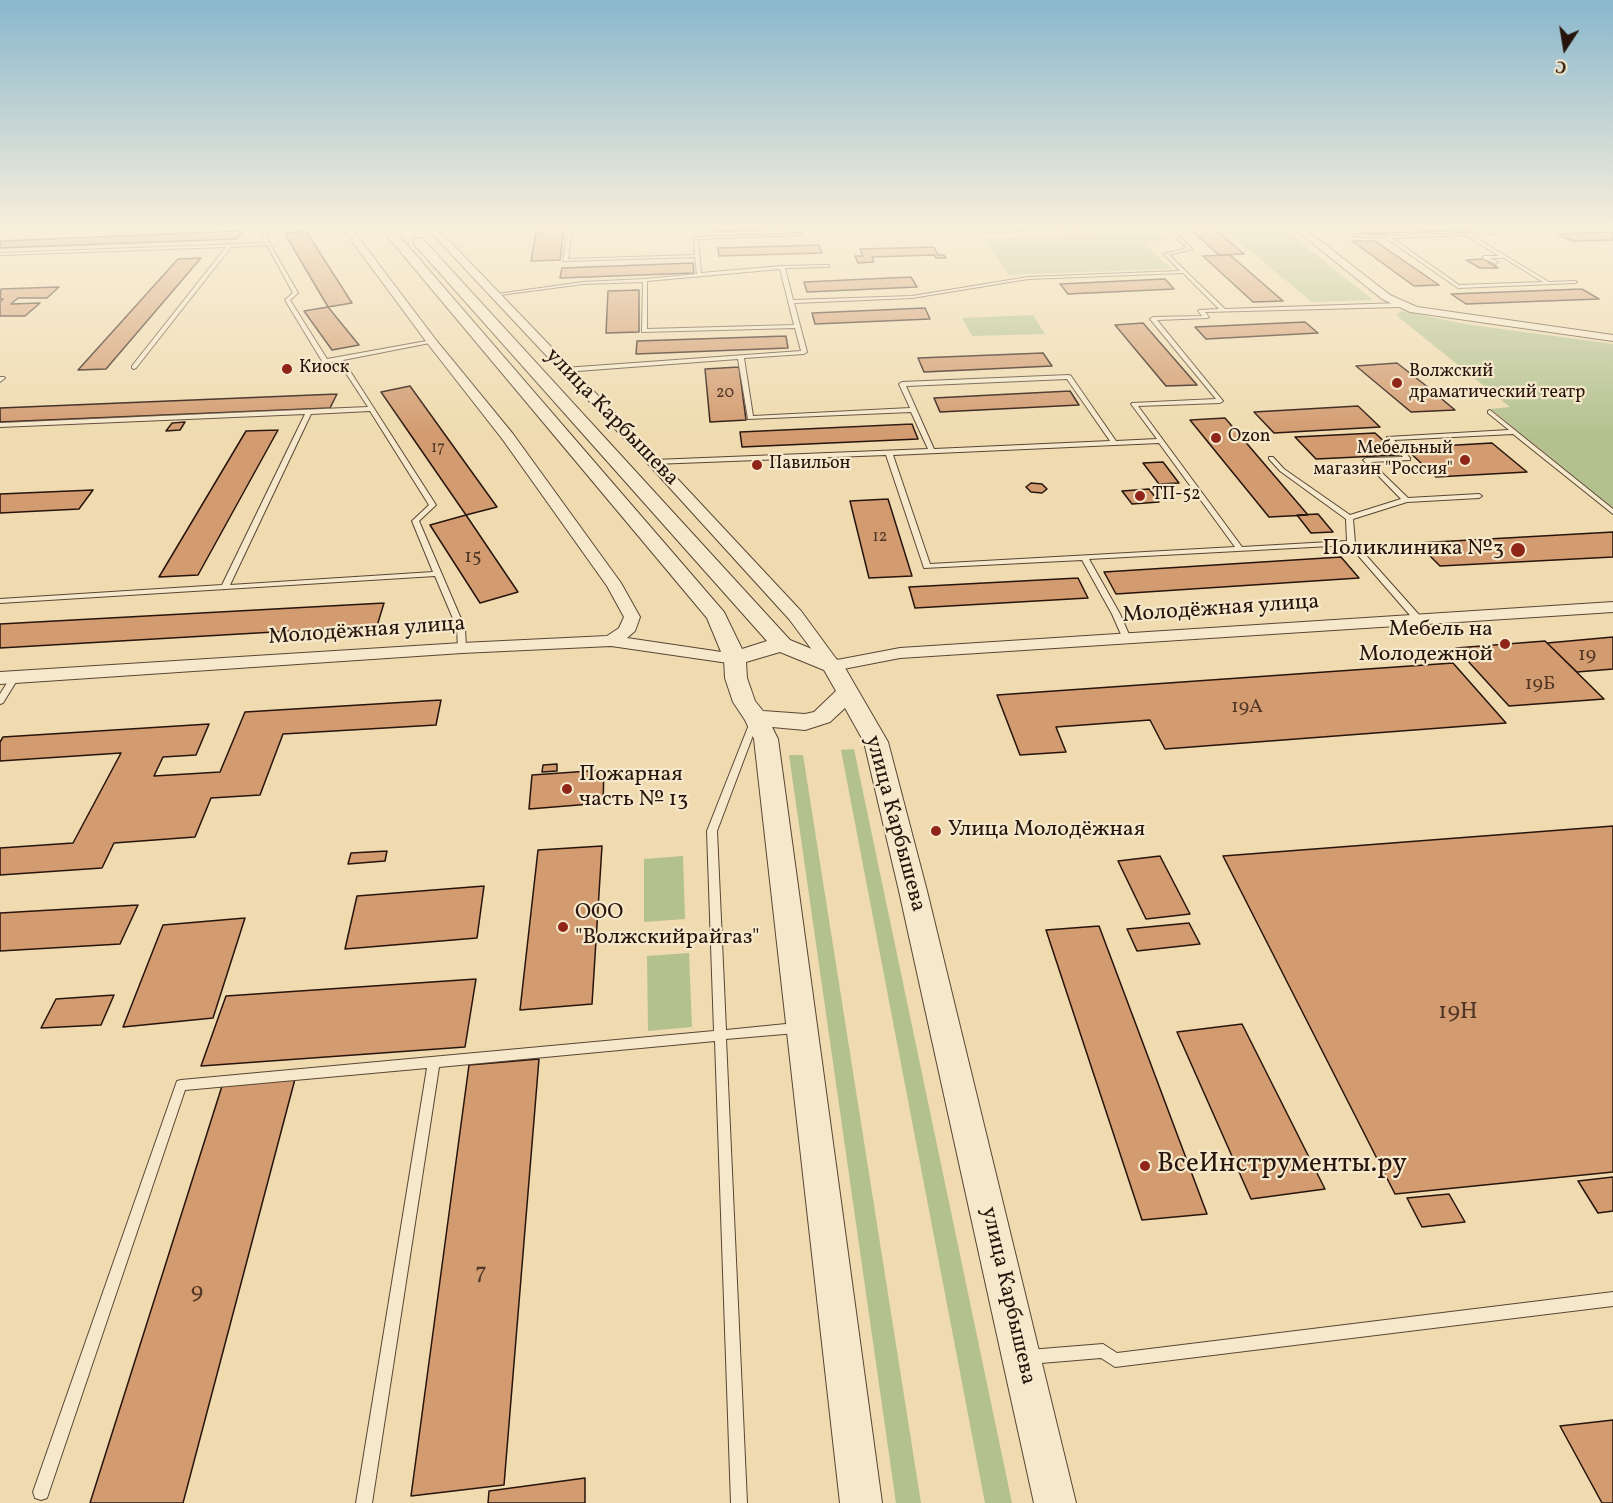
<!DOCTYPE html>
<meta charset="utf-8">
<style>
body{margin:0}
#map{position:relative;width:1613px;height:1503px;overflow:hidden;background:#efdbaf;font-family:Vollkorn,serif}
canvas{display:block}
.north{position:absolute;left:1535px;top:18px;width:60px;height:60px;-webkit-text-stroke:4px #f5e8cb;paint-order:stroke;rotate:192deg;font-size:16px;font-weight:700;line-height:24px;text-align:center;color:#27140c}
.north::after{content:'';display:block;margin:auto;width:21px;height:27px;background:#27140c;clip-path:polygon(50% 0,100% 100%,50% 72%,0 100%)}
</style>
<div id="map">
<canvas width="1613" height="1503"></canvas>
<div class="north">С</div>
</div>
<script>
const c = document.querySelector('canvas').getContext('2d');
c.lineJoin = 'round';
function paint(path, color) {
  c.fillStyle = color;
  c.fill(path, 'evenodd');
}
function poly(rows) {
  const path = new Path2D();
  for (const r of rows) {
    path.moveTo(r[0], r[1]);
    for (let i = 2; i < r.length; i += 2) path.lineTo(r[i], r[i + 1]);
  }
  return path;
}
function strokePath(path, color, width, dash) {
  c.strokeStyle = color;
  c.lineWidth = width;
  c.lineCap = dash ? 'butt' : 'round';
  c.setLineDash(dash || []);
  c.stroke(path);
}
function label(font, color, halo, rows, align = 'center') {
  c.font = font + ' Vollkorn,serif';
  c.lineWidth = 4.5;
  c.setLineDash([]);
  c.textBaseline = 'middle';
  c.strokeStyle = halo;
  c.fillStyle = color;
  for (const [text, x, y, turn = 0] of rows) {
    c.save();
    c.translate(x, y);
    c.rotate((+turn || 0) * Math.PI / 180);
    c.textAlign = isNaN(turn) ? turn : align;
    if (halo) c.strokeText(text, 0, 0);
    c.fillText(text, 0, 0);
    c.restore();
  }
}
paint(poly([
 [1219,225,1279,225,1373,300,1312,302],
 [1157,232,1165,240,1143,242,1171,269,1009,275,984,239],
 [1401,311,1465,324,1613,344,1613,508,1491,409,1510,407,1396,315],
 [1033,315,1045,334,972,336,962,318],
 [854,749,1012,1503,985,1503,841,750],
 [789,755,803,755,921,1503,896,1503],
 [683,856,685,919,644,922,644,859],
 [689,953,692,1027,648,1031,647,956]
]), '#b3c18f');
const building = poly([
 [713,225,811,225,812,228,714,232,713,225],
 [1185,225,1210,225,1244,254,1219,255,1185,225],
 [1469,225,1477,230,1363,234,1352,226,1469,225],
 [564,227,560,260,531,261,537,228,564,227],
 [242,231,237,239,0,248,0,241,242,231],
 [306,231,352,303,328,307,285,234,306,231],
 [1613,232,1613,240,1572,241,1558,234,1613,232],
 [1352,241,1375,241,1439,285,1414,286,1352,241],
 [819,245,822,253,719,256,718,248,819,245],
 [934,247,938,255,944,255,946,258,936,258,934,255,872,257,874,262,858,263,855,256,863,256,860,249,934,247],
 [1230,255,1283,301,1253,302,1203,256,1230,255],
 [201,258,106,369,78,370,178,259,201,258],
 [1484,259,1498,268,1480,268,1466,260,1484,259],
 [693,263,694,273,560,278,562,268,693,263],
 [911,277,917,287,807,292,804,282,911,277],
 [1165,279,1174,289,1068,294,1060,284,1165,279],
 [59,287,47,298,18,298,11,304,40,303,25,316,0,316,0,302,3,299,0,299,1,289,59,287],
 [1582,289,1599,299,1466,304,1451,294,1582,289],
 [639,290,639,332,606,333,608,291,639,290],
 [328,307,359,345,332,350,304,311,328,307],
 [925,308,930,319,815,324,812,313,925,308],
 [1305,322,1318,333,1206,339,1195,327,1305,322],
 [1143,323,1197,385,1166,386,1115,325,1143,323],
 [786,336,788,348,636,354,637,341,786,336],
 [1043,353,1052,366,924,372,918,358,1043,353],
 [1397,363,1429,388,1439,388,1447,394,1437,395,1455,410,1411,412,1356,366,1397,363],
 [739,367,746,420,710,422,705,369,739,367],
 [410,386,497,507,466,515,381,392,410,386],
 [1070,391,1079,405,940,412,934,398,1070,391],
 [337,394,330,408,0,422,0,408,337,394],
 [1358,406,1380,427,1274,433,1254,412,1358,406],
 [1225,418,1308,515,1269,517,1190,420,1225,418],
 [185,422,180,430,166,431,172,423,185,422],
 [912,424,918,439,742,447,740,432,912,424],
 [278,430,198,575,159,577,246,431,278,430],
 [1375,433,1399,455,1316,459,1295,437,1375,433],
 [1492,443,1527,472,1436,477,1405,448,1492,443],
 [1163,462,1179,483,1159,484,1143,463,1163,462],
 [1031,483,1042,484,1047,489,1042,493,1031,492,1026,487,1031,483],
 [1149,489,1159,502,1132,504,1122,491,1149,489],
 [93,490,79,509,0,513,0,494,93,490],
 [888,499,912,576,869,578,850,501,888,499],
 [1318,514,1333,532,1311,533,1297,515,1318,514],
 [466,515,518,592,480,603,430,525,466,515],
 [1613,532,1613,557,1440,566,1417,543,1613,532],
 [1341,557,1359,578,1116,594,1104,572,1341,557],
 [1078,578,1088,598,915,608,909,587,1078,578],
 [384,603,377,626,0,648,0,624,384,603],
 [1613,637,1613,669,1577,672,1547,643,1613,637],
 [1545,641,1604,699,1509,706,1456,648,1545,641],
 [1453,663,1506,723,1165,749,1150,720,1056,727,1066,752,1020,755,997,695,1453,663],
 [441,700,436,725,283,734,260,795,211,798,195,837,114,843,102,868,0,875,0,848,73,843,121,753,0,761,0,742,3,737,209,724,196,755,163,757,154,776,220,772,245,712,441,700],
 [557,764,557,771,542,772,543,765,557,764],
 [604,770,603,803,529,809,532,775,604,770],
 [1613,826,1613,1172,1395,1194,1223,856,1613,826],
 [602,846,592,1004,520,1010,538,850,602,846],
 [387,851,385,861,348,864,351,853,387,851],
 [1160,856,1190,914,1146,919,1118,861,1160,856],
 [484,886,477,938,345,949,357,896,484,886],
 [138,905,120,944,0,951,0,913,138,905],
 [245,918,213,1018,123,1027,163,925,245,918],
 [1189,923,1200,944,1137,951,1127,929,1189,923],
 [1099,926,1207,1214,1142,1220,1046,930,1099,926],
 [476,979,465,1047,201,1066,226,996,476,979],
 [114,995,101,1025,41,1028,56,999,114,995],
 [1242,1024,1325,1189,1251,1199,1177,1032,1242,1024],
 [539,1059,504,1485,411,1496,469,1065,539,1059],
 [295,1079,183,1503,90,1503,222,1086,295,1079],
 [1613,1177,1613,1211,1598,1213,1578,1181,1613,1177],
 [1449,1194,1465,1222,1422,1227,1407,1198,1449,1194],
 [1613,1420,1613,1503,1602,1503,1560,1426,1613,1420],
 [585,1478,585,1503,488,1503,489,1491,585,1478]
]);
paint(building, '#d29b70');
strokePath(building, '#27140c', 1.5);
const service = poly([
 [258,225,262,225,270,244,298,293,290,300,327,359,432,340,435,342,343,360,436,505,419,521,465,628,466,648,465,650,462,650,458,648,457,628,435,576,0,603,0,599,222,585,305,414,0,427,0,423,368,407,338,361,325,363,322,361,285,300,293,293,267,245,231,247,136,368,134,369,132,368,132,366,226,247,0,255,0,253,265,243,258,225],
 [370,411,429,505,412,521,433,572,230,585,311,414,370,411],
 [1084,225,1088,225,1087,229,985,232,983,231,985,230,1083,227,1084,225],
 [1162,225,1167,225,1192,249,1169,255,1225,309,1400,303,1403,305,1400,307,1205,312,1209,317,1208,318,1157,320,1223,401,1220,403,1138,406,1242,547,1347,541,1346,519,1280,471,1269,459,1269,457,1273,457,1284,469,1350,515,1401,499,1363,460,1366,458,1403,457,1387,439,1387,437,1509,430,1488,413,1488,411,1490,410,1613,509,1613,514,1513,434,1394,440,1410,458,1410,460,1371,462,1408,498,1479,494,1482,496,1479,498,1407,502,1353,519,1355,543,1421,617,1422,619,1421,621,1415,621,1349,545,1089,559,1120,614,1131,639,1127,641,1123,639,1112,614,1082,560,924,568,886,455,654,464,651,462,654,460,928,449,911,412,748,419,738,359,564,372,561,370,564,368,801,351,795,328,642,332,643,282,583,284,492,296,490,295,583,282,645,279,697,274,695,257,563,261,568,228,570,227,572,228,568,259,695,255,694,238,696,237,803,233,801,235,698,239,701,273,782,266,829,265,829,267,827,267,785,268,793,300,912,296,1028,277,1180,271,1164,254,1187,248,1162,225],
 [780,269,794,325,647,329,647,281,780,269],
 [1183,273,1219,309,1199,310,1198,311,1202,316,1153,317,1150,319,1216,399,1132,403,1131,404,1157,439,1116,441,1071,376,1069,375,902,382,899,384,910,408,753,416,744,358,804,354,807,352,794,303,912,298,1028,279,1183,273],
 [1067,379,1110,441,934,449,906,386,1067,379],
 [1159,443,1235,547,930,564,893,455,1159,443],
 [1331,226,1343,227,1352,234,1387,236,1494,232,1496,234,1471,235,1549,282,1575,281,1577,282,1575,283,1458,288,1386,238,1351,236,1340,229,1298,229,1296,228,1298,227,1331,226],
 [1465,235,1499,256,1484,256,1482,258,1496,264,1498,262,1490,258,1504,258,1543,282,1459,285,1392,238,1465,235],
 [0,377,4,377,5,378,0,382,0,377],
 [15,674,19,677,3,703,0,704,0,694,12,675,15,674],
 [754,719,758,722,717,831,726,1030,796,1023,800,1025,802,1028,800,1031,796,1033,726,1039,747,1503,731,1503,715,1041,439,1067,372,1503,356,1503,427,1068,185,1090,49,1492,47,1498,41,1500,35,1498,33,1492,177,1081,181,1080,714,1031,707,831,750,722,754,719],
 [1613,1292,1613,1306,1115,1367,1101,1358,1029,1364,1024,1362,1022,1357,1024,1352,1029,1350,1103,1344,1117,1353,1613,1292]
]);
const minor = poly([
 [340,225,349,225,436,340,513,434,621,583,640,617,635,631,627,638,735,654,741,655,744,659,741,663,735,664,611,646,462,653,0,684,0,672,462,643,607,636,619,628,624,617,607,586,503,440,428,344,340,225],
 [424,225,434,225,659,459,801,611,837,660,900,648,1613,602,1613,612,900,658,833,671,827,670,789,619,649,465,424,225],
 [1290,225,1300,225,1390,295,1417,307,1613,335,1613,341,1410,312,1382,299,1290,225]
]);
const tertiary = poly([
 [378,225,390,225,724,612,742,649,767,641,414,244,414,238,422,238,790,640,841,661,888,742,927,891,1076,1503,1034,1503,899,891,864,742,845,708,830,722,805,730,772,727,778,739,882,1503,840,1503,754,739,745,720,733,702,725,678,724,659,707,618,378,225],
 [780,652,824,670,836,691,814,712,805,714,763,711,755,701,747,678,746,662,780,652]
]);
strokePath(service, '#594635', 2);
strokePath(minor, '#594635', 2);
strokePath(tertiary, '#594635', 2);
paint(service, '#f5e8cb');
paint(minor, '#f5e8cb');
paint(tertiary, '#f5e8cb');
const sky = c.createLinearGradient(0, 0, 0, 436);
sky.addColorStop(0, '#89b7cd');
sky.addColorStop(0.52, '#f8efdb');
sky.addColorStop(1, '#f8efdb00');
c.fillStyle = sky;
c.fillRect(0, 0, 1613, 436);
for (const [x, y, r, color] of [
 [287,369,6,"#8f2418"],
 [1397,383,6,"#8f2418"],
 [1216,438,6,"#8f2418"],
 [1465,460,6,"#8f2418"],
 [757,465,6,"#8f2418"],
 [1140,496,6,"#8f2418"],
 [1518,550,8,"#8f2418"],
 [1505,644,6,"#8f2418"],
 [567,789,6,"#8f2418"],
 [936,831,6,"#8f2418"],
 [563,927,6,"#8f2418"],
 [1145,1166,6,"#8f2418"]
]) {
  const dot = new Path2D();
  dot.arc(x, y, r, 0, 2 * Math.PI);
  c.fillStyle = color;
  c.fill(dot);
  strokePath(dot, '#f5e8cb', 2);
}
label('16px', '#523625', null, [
 ["20",725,394],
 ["17",438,449],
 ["12",880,538]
]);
label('18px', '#27140c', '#f5e8cb', [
 ["Киоск",299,369],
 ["Волжский",1409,373],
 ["драматический театр",1409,394],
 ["Ozon",1228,438],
 ["Мебельный",1453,450,"right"],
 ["магазин \"Россия\"",1453,471,"right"],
 ["Павильон",769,465],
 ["ТП-52",1152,496]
], 'left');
label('20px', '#523625', null, [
 ["15",473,558],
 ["19",1587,656],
 ["19Б",1540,685],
 ["19А",1247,708]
]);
label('22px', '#27140c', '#f5e8cb', [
 ["улица Карбышева",611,418,46],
 ["Молодёжная улица",1221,610,-4],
 ["Молодёжная улица",367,632,-4],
 ["улица Карбышева",894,824,75],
 ["улица Карбышева",1007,1296,77]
]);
label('22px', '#27140c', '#f5e8cb', [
 ["Поликлиника №3",1504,550,"right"],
 ["Мебель на",1493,631,"right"],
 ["Молодежной",1493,656,"right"],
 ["Пожарная",579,776],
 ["часть № 13",579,801],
 ["Улица Молодёжная",948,831],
 ["ООО",575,914],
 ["\"Волжскийрайгаз\"",575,939]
], 'left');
label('24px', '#523625', null, [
 ["19Н",1458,1014],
 ["7",481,1275],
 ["9",197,1294]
]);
label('27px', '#27140c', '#f5e8cb', [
 ["ВсеИнструменты.ру",1157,1166]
], 'left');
</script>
